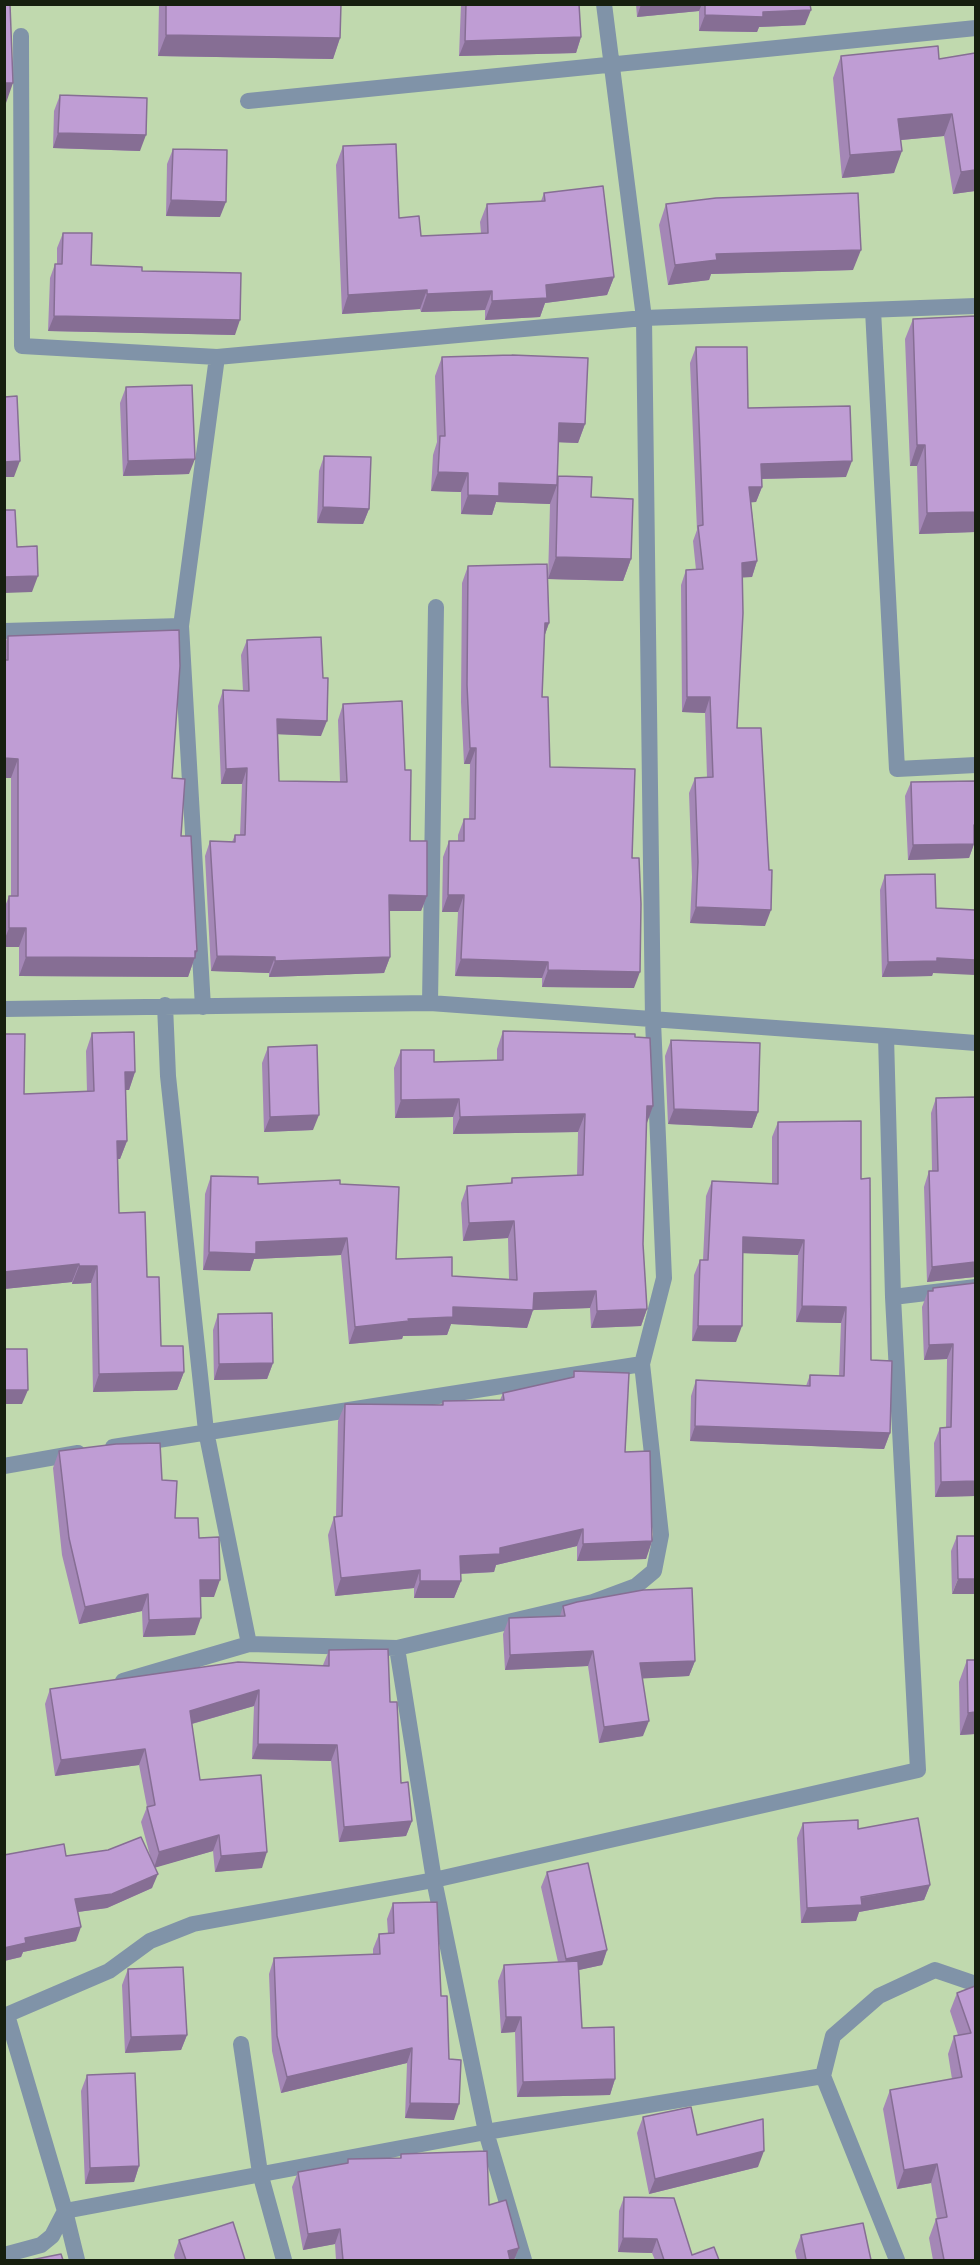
<!DOCTYPE html>
<style>
body{margin:0}
#map{position:relative;width:980px;height:2265px;overflow:hidden;background:#c0d9ae;font-family:"Noto Serif",serif}
canvas{display:block}
.frame{position:absolute;inset:0;border:6px solid #161f0f;pointer-events:none}
</style>
<div id="map">
<canvas width="980" height="2265"></canvas>
<div class="frame"></div>
</div>
<script>
const c = document.querySelector('canvas').getContext('2d');
c.lineJoin = 'round';
function poly(rows) {
  const path = new Path2D();
  for (const r of rows) {
    path.moveTo(r[0], r[1]);
    for (let i = 2; i < r.length; i += 2) path.lineTo(r[i], r[i + 1]);
  }
  return path;
}
function strokePath(path, color, width, dash) {
  c.strokeStyle = color;
  c.lineWidth = width;
  c.lineCap = dash ? 'butt' : 'round';
  c.setLineDash(dash || []);
  c.stroke(path);
}
function paint(path, color) {
  c.fillStyle = color;
  c.fill(path, 'evenodd');
}
strokePath(poly([
 [21,36,22,346,217,357,644,318,976,306],
 [248,101,976,28],
 [873,310,897,769,976,765],
 [4,631,181,626],
 [430,1003,436,607],
 [165,1005,168,1076,206,1431,249,1644],
 [203,1007,181,626,217,357],
 [4,1009,430,1003,886,1036,893,1297,918,1770,434,1880,193,1924,150,1941,109,1971,4,2016],
 [886,1036,976,1043],
 [893,1297,976,1287],
 [113,1447,642,1364],
 [4,1466,78,1453],
 [397,1648,434,1880,486,2132,823,2076,897,2260],
 [123,1681,249,1644,397,1648,593,1602,636,1586,654,1571,661,1535,642,1364,664,1278,653,1021,644,318,604,4],
 [7,2015,65,2211,77,2260],
 [241,2044,260,2173,284,2260],
 [823,2076,833,2036,879,1996,935,1970,976,1984],
 [4,2255,41,2245,52,2236,65,2211,486,2132,524,2260]
]), '#8093a8', 16);
paint(poly([
 [159,4,341,4,340,38,333,59,158,56],
 [461,4,579,4,581,37,576,53,459,56],
 [636,4,810,4,805,25,759,27,757,32,699,31,699,11,637,17],
 [975,53,975,191,953,194,944,136,901,140,894,173,842,178,833,78,841,56,939,59],
 [60,95,140,151,53,148,54,111],
 [343,146,399,218,421,236,481,233,480,222,487,204,541,201,544,193,614,277,607,295,545,303,540,317,485,320,485,310,421,312,420,309,342,314,336,165],
 [173,149,220,217,166,216,167,164],
 [666,204,853,270,711,274,709,280,668,285,659,225],
 [63,233,91,265,142,271,235,335,48,331,50,278,55,264,57,264,57,248],
 [975,316,975,532,919,534,917,466,910,466,905,339,913,319],
 [696,347,748,408,846,477,762,479,762,487,756,502,751,502,757,561,752,577,742,577,737,728,765,926,690,923,692,877,689,793,695,778,707,777,705,713,682,712,681,585,686,570,696,570,693,541,697,530,690,363],
 [442,357,585,424,578,443,558,442,557,480,558,476,591,497,631,559,623,581,548,579,550,504,496,502,492,515,461,514,461,492,431,491,433,455,437,442,435,376],
 [126,387,189,474,123,476,120,403],
 [324,456,369,509,363,524,317,523,319,471],
 [468,566,549,623,544,637,542,697,550,767,632,858,634,988,542,987,542,978,455,976,458,912,442,912,443,857,449,841,458,841,458,835,464,819,469,819,470,764,464,764,461,702,462,583],
 [8,636,172,778,197,951,188,977,19,976,19,947,4,947,4,909,9,896,11,896,11,778,4,778,4,645],
 [247,640,321,736,278,734,279,781,340,782,338,720,343,704,405,770,410,841,427,896,421,911,389,911,390,957,384,973,269,977,269,973,211,971,205,856,210,841,232,842,235,835,240,835,242,784,221,784,218,706,223,690,243,691,241,655],
 [975,781,975,840,974,840,974,844,969,858,908,860,905,796,911,782],
 [885,875,933,973,932,976,882,977,880,890],
 [503,1031,635,1037,653,1106,646,1123,643,1244,647,1309,641,1326,591,1328,590,1308,533,1310,527,1328,451,1324,447,1335,403,1336,402,1339,349,1344,341,1255,254,1259,250,1271,203,1270,205,1194,211,1176,258,1184,340,1184,396,1259,452,1276,509,1279,508,1238,463,1241,461,1203,467,1186,510,1184,512,1178,577,1176,578,1132,453,1134,453,1117,395,1118,394,1068,401,1050,434,1062,497,1060,497,1049],
 [92,1033,135,1072,129,1090,125,1090,127,1141,120,1159,118,1159,119,1213,147,1277,161,1346,184,1372,177,1390,93,1392,91,1283,72,1284,72,1282,4,1289,4,1034,24,1094,87,1092,86,1051],
 [671,1040,758,1112,752,1128,668,1124,665,1056],
 [268,1047,313,1130,264,1132,262,1063],
 [975,1097,975,1277,927,1282,924,1187,929,1171,932,1171,931,1113,936,1098],
 [778,1122,861,1179,871,1360,890,1433,884,1449,690,1441,691,1396,696,1380,806,1386,810,1375,839,1376,841,1323,796,1322,798,1255,743,1253,736,1342,692,1341,694,1275,700,1260,703,1260,706,1196,712,1181,772,1184,772,1137],
 [975,1283,975,1496,935,1497,934,1443,940,1428,946,1428,947,1359,924,1360,922,1307,928,1291,932,1291,933,1288],
 [218,1314,273,1363,267,1379,214,1380,213,1330],
 [574,1371,625,1452,652,1541,646,1559,577,1561,577,1546,496,1565,494,1572,461,1574,461,1581,454,1598,414,1598,414,1588,335,1596,328,1535,334,1517,336,1517,338,1421,345,1404,441,1405,443,1401,500,1400,503,1393,572,1378],
 [59,1451,162,1480,175,1518,199,1538,214,1597,200,1597,195,1635,143,1637,142,1611,79,1624,62,1555,53,1468],
 [957,1536,975,1536,952,1594,951,1551],
 [563,1606,695,1661,689,1676,642,1678,643,1736,599,1743,588,1666,505,1670,503,1634,509,1618,560,1616],
 [329,1650,390,1702,401,1783,412,1821,406,1836,339,1842,331,1761,252,1759,254,1706,192,1724,200,1780,262,1868,215,1872,213,1851,155,1867,152,1888,107,1908,78,1912,76,1941,23,1952,21,1957,4,1961,4,1855,66,1856,151,1859,141,1822,147,1807,139,1765,55,1776,45,1704,50,1689,323,1665],
 [967,1660,975,1660,975,1734,960,1735,959,1682],
 [803,1823,858,1829,930,1885,924,1900,859,1912,856,1921,801,1923,797,1838],
 [547,1872,607,1950,602,1965,579,1970,582,2028,615,2079,610,2095,517,2097,515,2032,501,2033,498,1981,504,1965,558,1962,541,1887],
 [393,1903,441,1996,449,2059,454,2120,405,2118,407,2063,281,2093,272,2051,269,1974,274,1958,373,1954,373,1949,379,1934,388,1934,387,1919],
 [128,1969,187,2035,181,2050,125,2053,122,1985],
 [975,1986,975,2260,933,2260,929,2238,936,2219,937,2219,931,2183,897,2189,883,2109,890,2090,952,2079,948,2054,954,2036,958,2035,950,2011,957,1993],
 [87,2075,139,2166,134,2182,85,2184,81,2091],
 [643,2117,697,2135,758,2167,649,2194,637,2133],
 [401,2154,489,2205,519,2248,514,2260,336,2260,335,2244,303,2250,292,2187,298,2172,347,2164,348,2159,400,2158],
 [624,2197,692,2255,719,2260,655,2260,652,2253,618,2252,619,2211],
 [801,2235,871,2260,797,2260,795,2251],
 [179,2240,245,2260,175,2260,174,2255]
]), '#a487b6');
paint(poly([
 [641,4,702,4,699,11,637,17],
 [873,4,891,4,872,6],
 [811,10,805,25,759,27,757,32,699,31,705,15],
 [166,35,340,38,333,59,158,56],
 [581,37,576,53,459,56,465,41],
 [4,83,13,83,6,103,4,103],
 [952,114,944,136,890,141,898,119],
 [58,133,146,135,140,151,53,148],
 [902,151,894,173,842,178,850,155],
 [975,170,975,191,953,194,961,172],
 [171,200,226,202,220,217,166,216],
 [861,250,853,270,711,274,709,280,668,285,675,265,716,254],
 [614,277,607,295,545,303,540,317,485,320,492,301,546,285],
 [427,290,420,309,342,314,348,295],
 [492,291,485,310,421,312,427,294],
 [54,316,240,320,235,335,48,331],
 [559,423,585,424,578,443,552,442],
 [917,445,925,445,917,466,910,466],
 [195,459,189,474,123,476,128,461],
 [20,461,14,477,4,477,4,462],
 [852,461,846,477,755,479,761,464],
 [438,472,468,473,461,492,431,491],
 [499,483,557,485,550,504,496,502,492,515,461,514,468,495],
 [749,487,762,487,756,502,744,503],
 [323,507,369,509,363,524,317,523],
 [975,512,975,532,919,534,927,513],
 [556,557,631,559,623,581,548,579],
 [757,561,752,577,736,578,742,563],
 [38,576,32,592,4,593,4,577],
 [545,623,549,623,543,640],
 [687,697,710,697,705,713,682,712],
 [277,719,327,721,321,736,272,734],
 [470,748,476,748,470,764,464,764],
 [4,758,18,759,11,778,4,778],
 [247,768,242,784,221,784,226,769],
 [974,825,975,825,975,840,968,840],
 [974,844,969,858,908,860,913,845],
 [389,895,427,896,421,911,383,911],
 [448,895,464,895,458,912,442,912],
 [696,907,771,910,765,926,690,923],
 [9,928,26,928,19,947,4,947,4,941],
 [197,951,188,977,19,976,26,957],
 [217,956,275,957,269,973,211,971],
 [390,957,384,973,269,977,275,961],
 [937,958,975,960,975,975,933,973,932,976,882,977,888,962],
 [461,959,548,962,542,978,455,976],
 [548,970,640,972,634,988,542,987],
 [125,1072,135,1072,129,1090,118,1090],
 [459,1099,453,1117,395,1118,401,1100],
 [647,1106,653,1106,647,1123,640,1123],
 [674,1109,758,1112,752,1128,668,1124],
 [585,1114,578,1132,453,1134,460,1117],
 [319,1115,313,1130,264,1132,270,1117],
 [117,1141,127,1141,120,1159,111,1159],
 [514,1221,508,1238,463,1241,469,1223],
 [743,1237,804,1240,798,1255,738,1253],
 [347,1238,341,1255,254,1259,250,1271,203,1270,209,1252,256,1242],
 [975,1262,975,1277,927,1282,932,1267],
 [79,1264,72,1282,4,1289,4,1272],
 [79,1266,97,1266,91,1283,72,1284],
 [596,1291,590,1308,533,1310,527,1328,451,1324,447,1335,403,1336,402,1339,349,1344,355,1327,408,1319,453,1307,534,1293],
 [802,1306,846,1307,841,1323,796,1322],
 [647,1309,641,1326,591,1328,597,1311],
 [698,1326,742,1326,736,1342,692,1341],
 [953,1344,947,1359,924,1360,929,1345],
 [273,1363,267,1379,214,1380,219,1364],
 [184,1372,177,1390,93,1392,99,1374],
 [4,1390,28,1390,22,1404,4,1404],
 [695,1426,890,1433,884,1449,690,1441],
 [975,1481,975,1496,935,1497,941,1482],
 [583,1529,577,1546,496,1565,494,1572,454,1574,460,1556],
 [652,1541,646,1559,577,1561,583,1544],
 [420,1570,414,1588,335,1596,341,1578],
 [958,1579,975,1579,975,1594,952,1594],
 [200,1580,220,1580,214,1597,194,1597],
 [420,1581,461,1581,454,1598,414,1598],
 [148,1594,142,1611,79,1624,85,1607],
 [201,1618,195,1635,143,1637,149,1620],
 [593,1651,588,1666,505,1670,510,1655],
 [695,1661,689,1676,634,1679,640,1663],
 [259,1690,254,1706,184,1726,190,1711],
 [975,1712,975,1734,960,1735,968,1713],
 [649,1721,643,1736,599,1743,604,1727],
 [258,1744,337,1745,331,1761,252,1759],
 [145,1749,139,1765,55,1776,61,1760],
 [412,1821,406,1836,339,1842,344,1827],
 [219,1835,213,1851,154,1868,159,1852],
 [267,1852,262,1868,215,1872,221,1856],
 [158,1874,152,1888,107,1908,70,1913,75,1899],
 [930,1885,924,1900,859,1912,856,1921,801,1923,807,1908],
 [81,1927,76,1941,23,1952,21,1957,4,1961,4,1948,25,1938],
 [607,1950,602,1965,560,1974,566,1959],
 [506,2017,521,2017,515,2032,501,2033],
 [187,2035,181,2050,125,2053,131,2037],
 [412,2048,407,2063,281,2093,287,2077],
 [615,2079,610,2095,517,2097,523,2082],
 [410,2103,459,2104,454,2120,405,2118],
 [764,2151,758,2167,649,2194,655,2179],
 [937,2164,931,2183,897,2189,904,2170],
 [139,2166,134,2182,85,2184,90,2168],
 [340,2229,335,2244,303,2250,308,2234],
 [623,2238,657,2239,652,2253,618,2252],
 [519,2248,514,2260,504,2260,508,2251]
]), '#866e94');
const building = poly([
 [4,4,10,4,13,83,4,83,4,4],
 [166,4,341,4,340,38,166,35,166,4],
 [466,4,579,4,581,37,465,41,466,4],
 [705,4,810,4,811,10,763,12,763,17,705,15,705,4],
 [938,46,939,59,975,53,975,170,961,172,952,114,898,119,902,151,850,155,841,56,938,46],
 [60,95,147,98,146,135,58,133,60,95],
 [396,144,399,218,419,216,421,236,488,233,487,204,545,201,544,193,603,186,614,277,546,285,547,298,492,301,492,291,427,294,427,290,348,295,343,146,396,144],
 [173,149,227,150,226,202,171,200,173,149],
 [858,193,861,250,716,254,717,260,675,265,666,204,716,198,858,193],
 [63,233,92,233,91,265,142,267,142,271,241,273,240,320,54,316,55,264,62,264,63,233],
 [975,316,975,512,927,513,925,445,917,445,913,319,975,316],
 [696,347,747,347,748,408,850,406,852,461,761,464,762,487,749,487,757,561,742,563,743,613,737,728,761,728,769,870,772,870,771,910,696,907,698,862,695,778,713,777,710,697,687,697,686,570,703,569,698,526,703,525,696,347],
 [512,355,588,358,585,424,559,423,557,485,499,483,499,496,468,495,468,473,438,472,440,436,445,436,442,357,512,355],
 [192,385,195,459,128,461,126,387,192,385],
 [17,396,20,461,4,462,4,397,17,396],
 [324,456,371,457,369,509,323,507,324,456],
 [558,476,592,477,591,497,633,499,631,559,556,557,558,476],
 [4,510,15,510,17,547,37,546,38,576,4,577,4,510],
 [547,564,549,623,545,623,542,697,548,697,550,767,635,769,632,858,639,858,641,904,640,972,548,970,548,962,461,959,464,895,448,895,449,841,464,841,464,819,475,819,476,748,470,748,467,685,468,566,547,564],
 [179,630,180,666,172,778,185,779,181,836,191,836,197,951,195,951,195,958,26,957,26,928,9,928,9,896,18,896,18,759,4,758,4,660,8,660,8,636,179,630],
 [321,637,323,678,328,678,327,721,277,719,279,781,347,782,343,704,402,701,405,770,411,770,410,841,427,841,427,896,389,895,390,957,275,961,275,957,217,956,210,841,235,842,235,835,245,835,247,768,226,769,223,690,249,691,247,640,321,637],
 [975,781,975,825,974,825,974,844,913,845,911,782,975,781],
 [935,874,936,908,975,910,975,960,937,958,937,961,888,962,885,875,935,874],
 [503,1031,635,1034,635,1037,650,1038,653,1106,647,1106,643,1244,647,1309,597,1311,596,1291,534,1293,533,1310,453,1307,453,1317,408,1319,409,1321,355,1327,347,1238,256,1242,256,1254,209,1252,211,1176,258,1177,258,1184,340,1180,340,1184,399,1187,396,1259,452,1257,452,1276,517,1280,514,1221,469,1223,467,1186,512,1183,512,1178,583,1175,585,1114,460,1117,459,1099,401,1100,401,1050,434,1050,434,1062,503,1060,503,1031],
 [134,1032,135,1072,125,1072,127,1141,117,1141,119,1213,145,1212,147,1277,159,1277,161,1346,183,1346,184,1372,99,1374,97,1266,79,1266,79,1264,4,1272,4,1034,25,1034,24,1094,94,1091,92,1033,134,1032],
 [671,1040,760,1043,758,1112,674,1109,671,1040],
 [317,1045,319,1115,270,1117,268,1047,317,1045],
 [975,1097,975,1262,932,1267,929,1171,938,1171,936,1098,975,1097],
 [861,1121,861,1179,870,1178,871,1360,892,1361,890,1433,695,1426,696,1380,810,1386,810,1375,844,1376,846,1307,802,1306,804,1240,743,1237,742,1326,698,1326,700,1260,708,1260,712,1181,778,1184,778,1122,861,1121],
 [975,1283,975,1481,941,1482,940,1428,951,1427,953,1344,929,1345,928,1291,933,1291,933,1288,975,1283],
 [272,1313,273,1363,219,1364,218,1314,272,1313],
 [4,1349,27,1349,28,1390,4,1390,4,1349],
 [574,1371,629,1373,625,1452,650,1451,652,1541,583,1544,583,1529,500,1548,500,1554,460,1556,461,1581,420,1581,420,1570,341,1578,334,1517,342,1516,345,1404,443,1405,443,1401,504,1400,503,1393,574,1377,574,1371],
 [160,1443,162,1480,177,1481,175,1518,198,1518,199,1538,219,1537,220,1580,200,1580,201,1618,149,1620,148,1594,85,1607,69,1538,59,1451,116,1444,160,1443],
 [957,1536,975,1536,975,1579,958,1579,957,1536],
 [692,1588,695,1661,640,1663,649,1721,604,1727,593,1651,510,1655,509,1618,565,1616,563,1606,577,1602,643,1590,692,1588],
 [388,1649,390,1702,397,1702,401,1783,408,1782,412,1821,344,1827,337,1745,258,1744,259,1690,190,1711,200,1780,261,1775,267,1852,221,1856,219,1835,159,1852,147,1807,155,1805,145,1749,61,1760,50,1689,238,1662,329,1666,329,1650,388,1649],
 [967,1660,975,1660,975,1712,968,1713,967,1660],
 [918,1818,930,1885,861,1897,862,1905,807,1908,803,1823,858,1820,858,1829,918,1818],
 [141,1837,158,1874,112,1894,75,1899,81,1927,25,1938,26,1943,4,1948,4,1855,64,1844,66,1856,108,1850,141,1837],
 [588,1863,607,1950,566,1959,547,1872,588,1863],
 [437,1902,441,1996,447,1996,449,2059,461,2060,459,2104,410,2103,412,2048,287,2077,277,2036,274,1958,380,1954,379,1934,394,1933,393,1903,437,1902],
 [578,1961,582,2028,614,2027,615,2079,523,2082,521,2017,506,2017,504,1965,578,1961],
 [183,1967,187,2035,131,2037,128,1969,183,1967],
 [975,1986,975,2260,944,2260,936,2219,947,2217,937,2164,904,2170,890,2090,962,2077,954,2036,971,2033,957,1993,975,1986],
 [135,2073,139,2166,90,2168,87,2075,135,2073],
 [691,2107,697,2135,763,2119,764,2151,655,2179,643,2117,691,2107],
 [487,2151,489,2205,506,2200,519,2248,508,2251,510,2260,343,2260,340,2229,308,2234,298,2172,348,2163,348,2159,401,2158,401,2154,487,2151],
 [624,2197,674,2198,692,2255,714,2247,719,2260,664,2260,657,2239,623,2238,624,2197],
 [233,2222,245,2260,186,2260,179,2240,233,2222],
 [863,2223,871,2260,806,2260,801,2235,863,2223],
 [61,2254,63,2260,31,2260,61,2254]
]);
paint(building, '#bf9dd4');
strokePath(building, '#866e94', 1.5);
</script>
